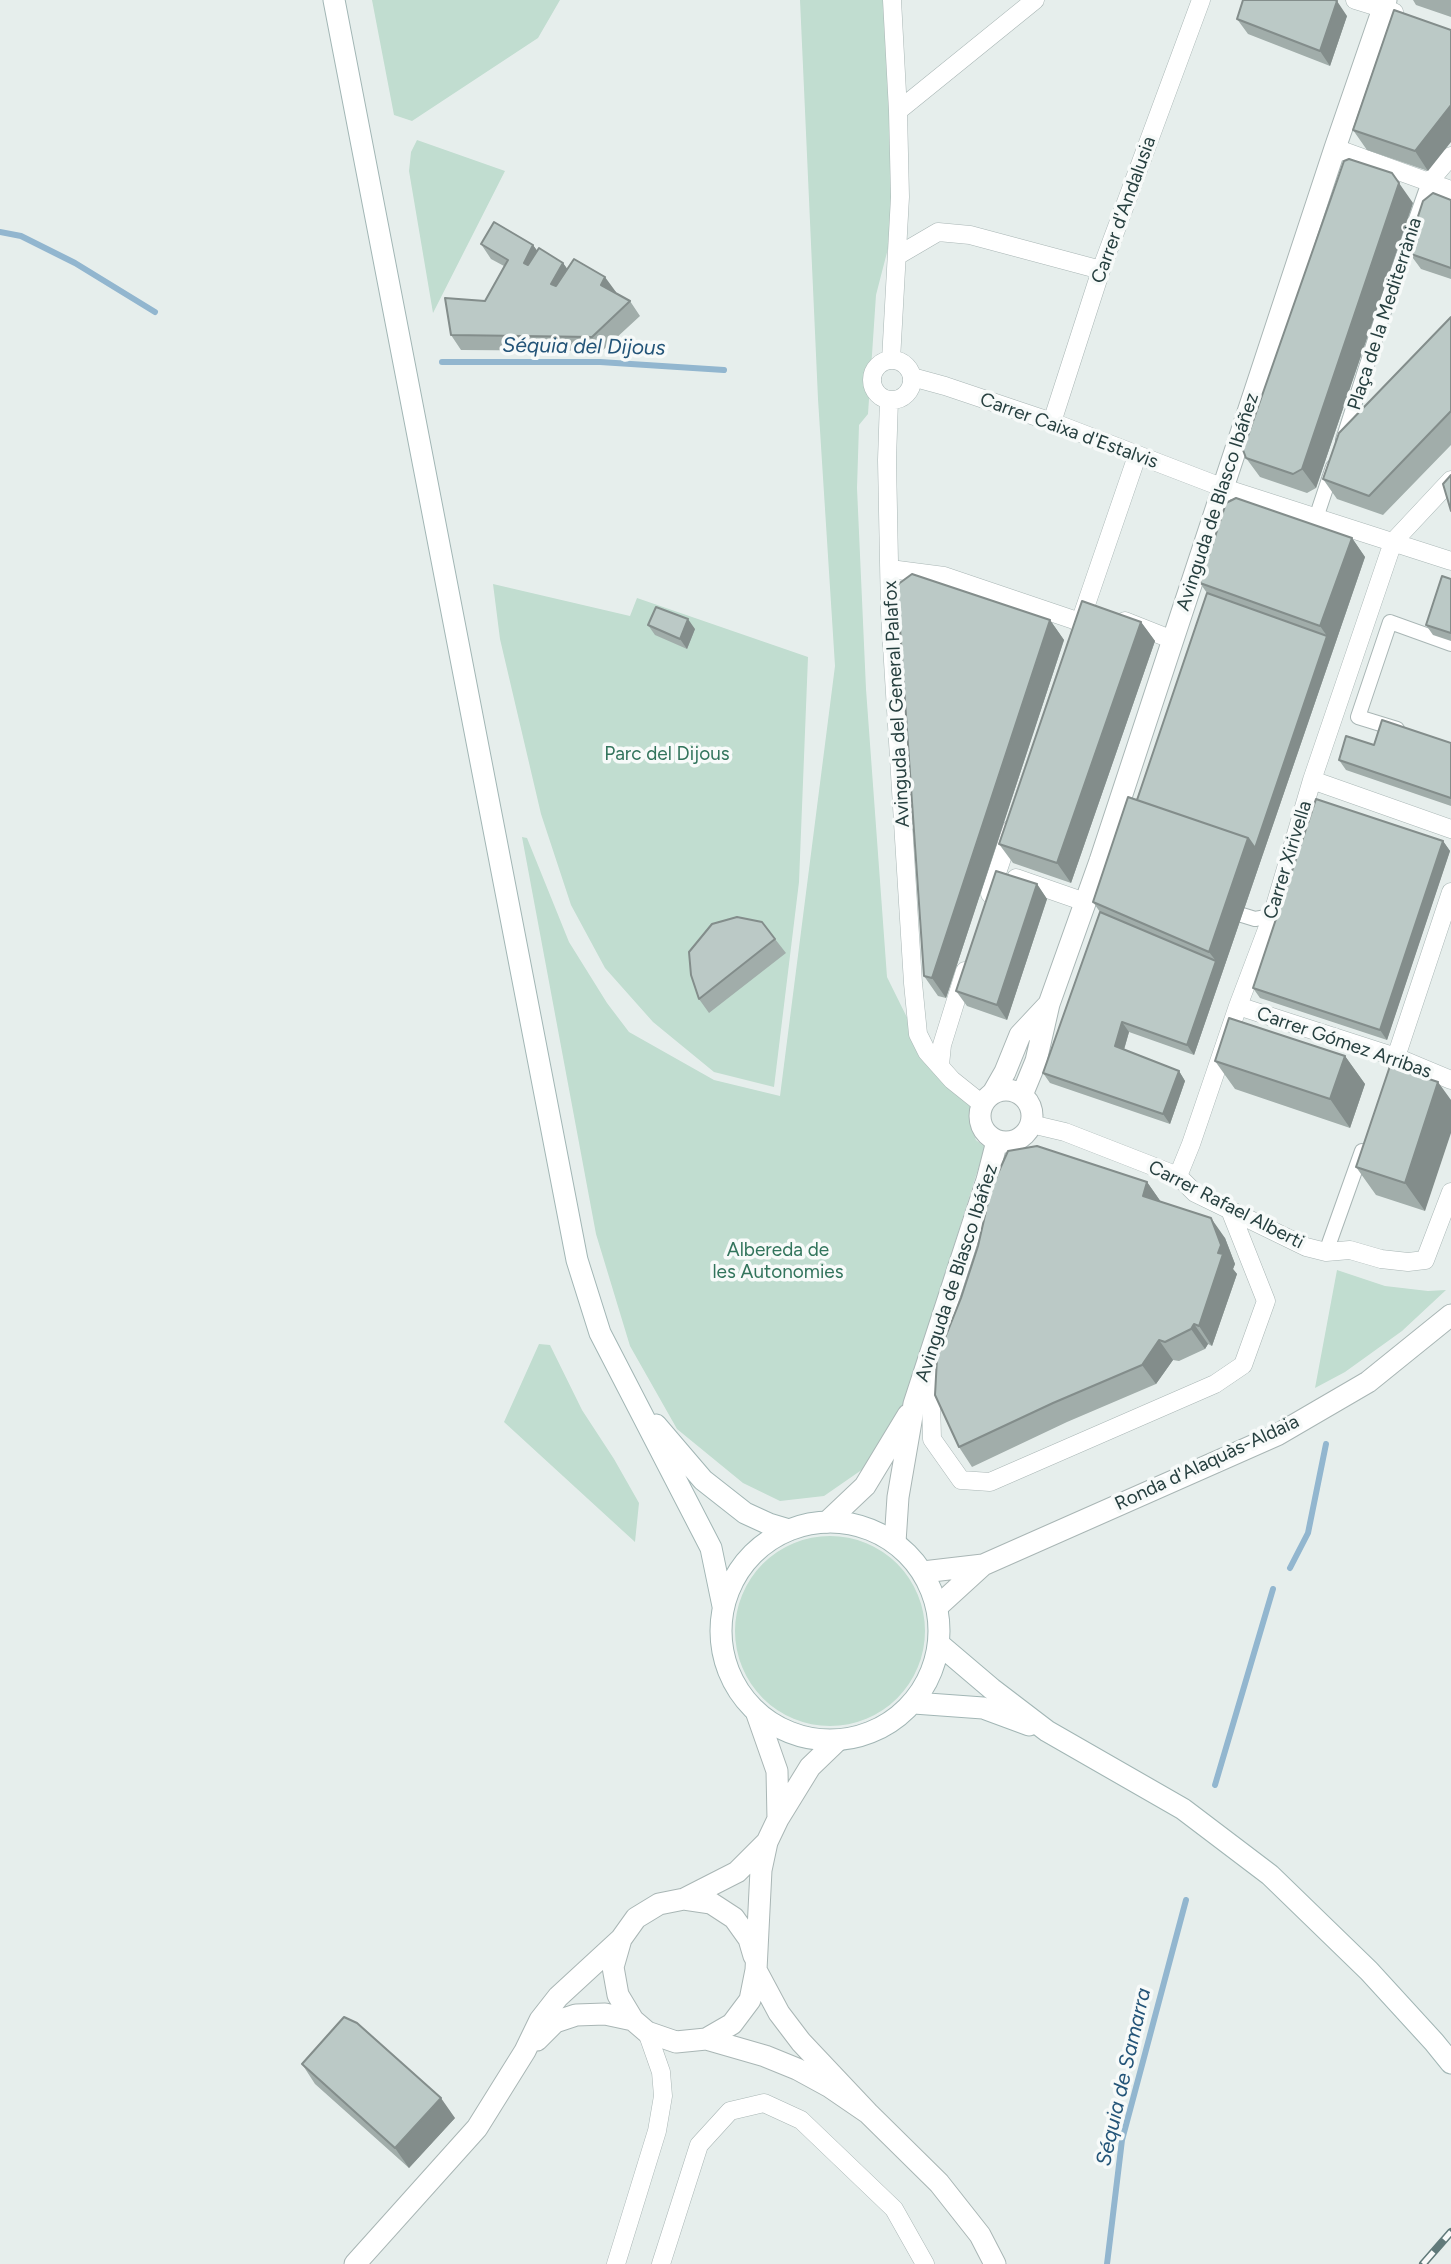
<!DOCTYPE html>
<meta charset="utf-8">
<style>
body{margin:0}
canvas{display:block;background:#e6eeec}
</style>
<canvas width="1451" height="2264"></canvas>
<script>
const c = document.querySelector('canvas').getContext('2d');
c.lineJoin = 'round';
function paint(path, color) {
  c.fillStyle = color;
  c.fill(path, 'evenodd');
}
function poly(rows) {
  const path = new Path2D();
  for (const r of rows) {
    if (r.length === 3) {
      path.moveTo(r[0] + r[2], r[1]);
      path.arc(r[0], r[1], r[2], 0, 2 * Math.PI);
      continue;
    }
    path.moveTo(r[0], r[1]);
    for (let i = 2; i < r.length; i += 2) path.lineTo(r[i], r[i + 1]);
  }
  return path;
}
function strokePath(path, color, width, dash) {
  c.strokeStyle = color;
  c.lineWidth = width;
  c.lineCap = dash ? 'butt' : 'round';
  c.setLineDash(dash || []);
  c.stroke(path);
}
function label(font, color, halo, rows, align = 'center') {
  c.font = font + ' Figtree,sans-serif';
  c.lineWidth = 7;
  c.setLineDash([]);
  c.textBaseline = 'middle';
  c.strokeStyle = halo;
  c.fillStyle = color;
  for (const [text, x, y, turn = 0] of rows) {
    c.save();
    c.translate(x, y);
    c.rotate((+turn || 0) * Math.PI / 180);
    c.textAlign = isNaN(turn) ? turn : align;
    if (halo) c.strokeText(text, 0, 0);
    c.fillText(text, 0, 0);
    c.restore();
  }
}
paint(poly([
 [372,0,560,0,538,38,412,121,394,115],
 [800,0,890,0,893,229,876,295,868,414,859,425,857,488,866,689,887,977,927,1058,971,1103,971,1127,976,1140,985,1147,905,1401,863,1469,824,1496,780,1501,743,1483,677,1429,630,1346,596,1234,522,837,527,838,569,942,607,1003,629,1032,714,1080,780,1096,835,666,818,399],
 [417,140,505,171,433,313,409,171,411,152],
 [493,584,630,616,637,598,808,657,799,882,774,1087,714,1072,653,1022,605,968,571,905,541,814,500,639],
 [1337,1270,1385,1286,1428,1291,1446,1290,1402,1331,1345,1372,1315,1388],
 [539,1344,550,1345,582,1410,614,1459,639,1503,635,1542,504,1422],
 [830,1631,95]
]), '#c1ddd0');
strokePath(poly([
 [0,232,21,236,75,263,155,312],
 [442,362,600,362,724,370],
 [1290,1568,1308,1533,1326,1444],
 [1215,1785,1273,1589],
 [1107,2264,1122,2140,1186,1900]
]), '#92b6cf', 6);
const pedestrian = poly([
 [1343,440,1387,302,1429,182],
 [1316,518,1333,467],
 [1397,729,1358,717,1390,622,1451,644],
 [1242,915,1255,919,1272,916],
 [1326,1252,1362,1151]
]);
const minor = poly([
 [1355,0,1394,12],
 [898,111,1035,0],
 [1335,148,1451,190],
 [1429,182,1451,156],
 [897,256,938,232,970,235,1101,270],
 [892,380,20],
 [891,360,900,197,898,111,892,0],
 [912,377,945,386,1052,422,1224,488,1451,561],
 [889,400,887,460,890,613,913,983,918,1034,927,1052,952,1080,982,1104],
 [1052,422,1101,270,1201,0],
 [890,569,944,576,1080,622],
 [1125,621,1173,640],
 [1079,625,1137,456],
 [1312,780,1451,829],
 [1016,878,1085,902],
 [990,894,1012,828],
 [1238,1006,1396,1057,1451,1080],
 [1396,1057,1451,892],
 [940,1065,942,1045,965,971],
 [1031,1124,1065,1132,1178,1176,1195,1193,1306,1247,1326,1252,1350,1250,1381,1259,1408,1262,1425,1260,1451,1192],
 [1178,1176,1191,1144,1238,1006,1272,916,1312,780,1393,542,1451,480],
 [930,1362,932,1439,961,1480,990,1482,1215,1384,1243,1365,1266,1301,1230,1210],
 [616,2264,657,2131,663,2096,661,2072,647,2032],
 [661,2264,699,2145,730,2111,764,2103,801,2120,894,2209,925,2264]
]);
const tertiary = poly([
 [1006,1116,26],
 [993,1093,1005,1072,1020,1035,1049,1004],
 [1022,1095,1036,1061,1049,1004,1100,861,1335,148,1386,0],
 [827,1522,865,1486,908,1415],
 [895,1542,898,1497,914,1404,987,1180,997,1141],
 [923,1572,983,1565,1277,1435,1368,1382,1451,1315],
 [937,1607,983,1565],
 [757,1714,777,1771,778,1819],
 [767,1842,737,1872,684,1899,659,1904,636,1918,621,1939,613,1967,618,1995,633,2020,647,2032,676,2042,706,2039,765,2056,797,2069,830,2087,868,2113],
 [684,1899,711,1903,734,1918,749,1939,754,1956],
 [756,1970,779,2013,801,2042,868,2113,939,2183,980,2235,995,2264],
 [706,2039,732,2024,750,2000,756,1970,761,1870,767,1842,778,1819,810,1767,837,1741],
 [537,2040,555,2022,576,2015,605,2014,633,2020],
 [355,2264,477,2128,525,2051,540,2020,558,1997,621,1939]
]);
const secondary = poly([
 [334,0,577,1260,600,1333,711,1548,723,1606],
 [656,1425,703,1480,745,1513,769,1524,789,1530],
 [830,1631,109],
 [939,1644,992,1689,1047,1731,1183,1809,1270,1875,1369,1971,1434,2042,1451,2063],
 [914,1703,983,1708,1029,1725]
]);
strokePath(pedestrian, '#a9b6b5', 16);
strokePath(minor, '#a9b6b5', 19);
strokePath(tertiary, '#a9b6b5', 23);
strokePath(secondary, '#a2b6b5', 23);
strokePath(pedestrian, '#fff', 14);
strokePath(minor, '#fff', 18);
strokePath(tertiary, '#fff', 21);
strokePath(secondary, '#fff', 21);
const rail = poly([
 [1423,2264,1451,2232]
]);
strokePath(rail, '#617a7a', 8);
strokePath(rail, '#f7faf9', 5, [16]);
paint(poly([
 [1413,0,1451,0,1451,17,1416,5],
 [1394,10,1428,171,1367,150,1353,130],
 [1347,16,1330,66,1248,34,1237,19],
 [1451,200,1451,279,1421,269,1407,250],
 [1413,203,1316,488,1307,493,1260,477,1246,458],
 [481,244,533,245,537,251,563,263,567,269,616,292,615,293,630,301,640,316,602,351,461,350,451,335,485,301,504,266,491,259],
 [1451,317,1451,445,1383,515,1337,499,1323,479],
 [1352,538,1365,557,1194,1055,1129,1032,1124,1050,1179,1071,1185,1081,1170,1124,1050,1083,1043,1073,1100,912,1093,902,1137,800,1207,593,1200,583],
 [1451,579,1451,641,1433,635,1426,625],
 [1050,620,1064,640,946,998,938,996,924,976],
 [1141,622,1155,641,1071,883,1013,863,999,844],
 [648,625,695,629,687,649,655,635],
 [1451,743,1451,806,1346,770,1339,760,1374,745],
 [1443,841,1450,851,1387,1040,1260,998,1253,988],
 [1037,884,1047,899,1007,1020,967,1006,956,991],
 [775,939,786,953,709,1013,699,999],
 [1345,1056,1365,1084,1350,1128,1235,1089,1215,1061],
 [1438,1082,1425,1211,1376,1195,1356,1167],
 [1147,1182,1161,1202,1225,1238,1235,1264,1233,1269,1237,1274,1212,1346,1208,1344,1205,1349,1179,1361,1173,1360,1156,1384,1067,1422,972,1467,959,1447,961,1298],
 [302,2064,455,2118,409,2168,315,2084]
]), '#a1adaa');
paint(poly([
 [1337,1,1347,16,1330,66,1320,51],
 [1451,105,1451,142,1428,171,1415,151],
 [1392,173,1413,203,1316,488,1302,469],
 [533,245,544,260,535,278,524,263],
 [563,263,574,278,562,298,551,284],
 [605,277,616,292,611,299,601,285],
 [1352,538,1365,557,1194,1055,1187,1045,1216,961,1209,952,1248,838,1327,636,1320,626],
 [688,619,695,629,687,649,680,639],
 [1050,620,1064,640,946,998,932,978],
 [1141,622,1155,641,1071,883,1057,863],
 [1443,841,1450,851,1387,1040,1380,1030],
 [1037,884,1047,899,1007,1020,997,1005],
 [1122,1022,1129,1032,1122,1056,1115,1046],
 [1345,1056,1365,1084,1350,1128,1330,1099],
 [1179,1071,1185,1081,1170,1124,1163,1114],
 [1438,1082,1451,1100,1451,1133,1425,1211,1405,1183],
 [1147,1182,1161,1202,1143,1196],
 [1211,1218,1225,1238,1235,1264,1233,1269,1237,1274,1212,1346,1199,1326,1218,1253],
 [1194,1324,1208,1344,1205,1349,1191,1329],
 [1159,1340,1173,1360,1156,1384,1142,1365],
 [441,2098,455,2118,409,2168,395,2148]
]), '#838d8b');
const building = poly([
 [1243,0,1335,0,1337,1,1320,51,1237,19,1243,0],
 [1394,10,1451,30,1451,105,1415,151,1353,130,1394,10],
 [1349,159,1392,173,1399,183,1302,469,1293,474,1246,458,1243,450,1344,161,1349,159],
 [1433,193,1451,200,1451,268,1411,254,1407,250,1423,201,1433,193],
 [494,222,533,245,524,263,528,265,539,248,563,263,551,284,556,286,574,259,605,277,601,285,630,301,592,337,451,335,445,298,485,301,508,260,481,244,494,222],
 [1451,317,1451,411,1369,496,1323,479,1339,433,1451,317],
 [1451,475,1451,511,1443,484,1451,475],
 [1236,498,1352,538,1320,626,1200,583,1226,503,1236,498],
 [912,574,1050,620,932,978,924,976,897,585,912,574],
 [1442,576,1451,579,1451,633,1426,625,1442,576],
 [1207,593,1327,636,1255,848,1248,838,1137,800,1207,593],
 [1082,601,1141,622,1057,863,999,844,1082,601],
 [656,607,688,619,680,639,648,625,656,607],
 [1382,720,1451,743,1451,798,1339,760,1346,736,1374,745,1382,720],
 [1128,797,1248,838,1209,952,1093,902,1128,797],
 [1316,799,1443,841,1380,1030,1253,988,1316,799],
 [996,871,1037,884,997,1005,956,991,996,871],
 [1100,912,1216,961,1187,1045,1122,1022,1115,1046,1179,1071,1163,1114,1043,1073,1100,912],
 [737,917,762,922,775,939,699,999,691,975,689,952,712,924,737,917],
 [1229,1018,1345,1056,1330,1099,1215,1061,1229,1018],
 [1390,1066,1438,1082,1405,1183,1356,1167,1390,1066],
 [1037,1146,1147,1182,1143,1196,1211,1218,1221,1245,1218,1253,1223,1254,1199,1326,1194,1324,1191,1329,1165,1342,1159,1340,1142,1365,1053,1403,959,1447,935,1395,937,1358,961,1298,978,1246,991,1189,1008,1151,1037,1146],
 [344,2017,357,2023,441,2098,395,2148,302,2064,344,2017]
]);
paint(building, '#bbc9c6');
strokePath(building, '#838d8b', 2);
label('19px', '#263f3f', '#f7faf9', [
 ["Carrer d'Andalusia",1124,210,-70],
 ["Plaça de la Mediterrània",1385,314,-72],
 ["Carrer Caixa d'Estalvis",1069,431,20],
 ["Avinguda de Blasco Ibáñez",1218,502,-72],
 ["Avinguda del General Palafox",897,704,-93],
 ["Carrer Xirivella",1288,860,-73],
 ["Carrer Gómez Arribas",1344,1043,19],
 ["Carrer Rafael Alberti",1226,1205,27],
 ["Avinguda de Blasco Ibáñez",957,1273,-72],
 ["Ronda d'Alaquàs-Aldaia",1207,1463,-25]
]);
label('19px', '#32745c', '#f7faf9', [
 ["Parc del Dijous",667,754],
 ["Albereda de",778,1250],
 ["les Autonomies",778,1272]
]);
label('italic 21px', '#235478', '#f7faf9', [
 ["Séquia del Dijous",584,347,1],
 ["Séquia de Samarra",1124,2077,-77]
]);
</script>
